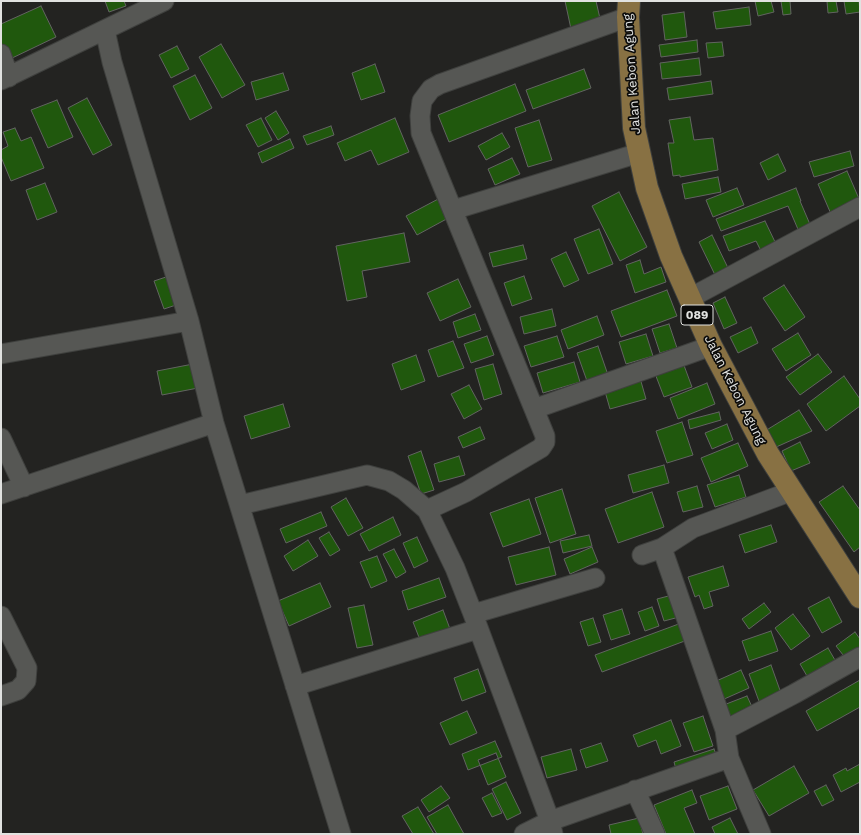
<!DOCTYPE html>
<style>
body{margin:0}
#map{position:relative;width:861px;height:835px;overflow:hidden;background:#232321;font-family:"Work Sans",sans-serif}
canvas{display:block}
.frame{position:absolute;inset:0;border:2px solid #e1e2e0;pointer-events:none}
</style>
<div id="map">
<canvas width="861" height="835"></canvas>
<div class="frame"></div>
</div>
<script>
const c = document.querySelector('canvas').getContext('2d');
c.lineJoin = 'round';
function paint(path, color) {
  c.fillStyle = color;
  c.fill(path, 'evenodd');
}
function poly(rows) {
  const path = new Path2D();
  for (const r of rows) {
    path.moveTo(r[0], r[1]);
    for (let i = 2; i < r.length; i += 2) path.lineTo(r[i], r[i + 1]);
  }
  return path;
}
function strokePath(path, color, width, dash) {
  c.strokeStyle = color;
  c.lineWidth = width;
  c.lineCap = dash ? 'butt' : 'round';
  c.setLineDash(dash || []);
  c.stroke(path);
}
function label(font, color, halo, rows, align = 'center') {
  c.font = font + ' "Work Sans",sans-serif';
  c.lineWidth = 3.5;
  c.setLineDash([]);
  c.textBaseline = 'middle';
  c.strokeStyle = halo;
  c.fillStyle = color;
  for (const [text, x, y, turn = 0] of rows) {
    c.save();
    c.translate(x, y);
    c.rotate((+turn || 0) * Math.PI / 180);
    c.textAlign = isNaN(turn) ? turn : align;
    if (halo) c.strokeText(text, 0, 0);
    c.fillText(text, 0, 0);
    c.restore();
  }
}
const building = poly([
 [105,1,124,1,126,6,109,12,105,1],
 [565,1,596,1,601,23,571,29,565,1],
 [755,1,771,1,774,12,758,16,755,1],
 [781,1,790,1,791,14,783,15,781,1],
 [827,1,836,1,838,12,828,13,827,1],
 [844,1,859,1,860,12,846,14,844,1],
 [41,6,56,37,8,60,1,45,1,24,41,6],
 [749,7,751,25,716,29,713,12,749,7],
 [684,12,687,37,665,40,662,15,684,12],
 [697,40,698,52,661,57,659,45,697,40],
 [722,42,724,56,708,58,706,43,722,42],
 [221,44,245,85,222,98,199,57,221,44],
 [177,46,189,69,171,78,159,55,177,46],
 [699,58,701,75,662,79,660,63,699,58],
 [375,64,385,92,361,100,352,73,375,64],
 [584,69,591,88,533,109,526,90,584,69],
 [283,73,289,90,256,100,251,82,283,73],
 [195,75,212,108,190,120,173,86,195,75],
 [711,81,713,94,669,100,667,88,711,81],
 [515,84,526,111,449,142,438,115,515,84],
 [87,98,112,145,93,155,68,108,87,98],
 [57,100,73,137,48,148,31,110,57,100],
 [276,111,289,133,278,140,265,118,276,111],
 [690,117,694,140,713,138,718,170,680,177,680,175,673,176,668,143,674,143,669,120,690,117],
 [261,118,272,140,258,147,246,125,261,118],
 [395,118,409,152,378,165,371,150,345,161,337,143,395,118],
 [539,120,552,160,528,167,515,128,539,120],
 [331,126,334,135,307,145,303,136,331,126],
 [15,128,21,141,31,137,44,168,11,181,1,157,1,150,8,146,3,132,15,128],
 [502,133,510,147,486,160,478,146,502,133],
 [290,139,294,148,262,163,258,153,290,139],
 [850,151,854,166,814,177,809,162,850,151],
 [778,154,786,171,768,180,760,163,778,154],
 [512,158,520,174,495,185,488,169,512,158],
 [847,171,860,201,831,214,818,184,847,171],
 [718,177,721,192,685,199,682,184,718,177],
 [45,183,57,212,37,220,26,190,45,183],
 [737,188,744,205,713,217,706,200,737,188],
 [796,188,801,201,800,201,812,229,800,234,788,206,721,231,716,219,796,188],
 [619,192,647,247,620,261,592,206,619,192],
 [442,197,452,216,417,235,406,216,442,197],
 [765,221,776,244,761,251,756,241,729,251,723,236,765,221],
 [599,229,613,264,588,274,574,239,599,229],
 [404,233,410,262,362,271,367,297,347,301,336,246,404,233],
 [712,235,729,270,716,277,699,242,712,235],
 [523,245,527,259,493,267,489,253,523,245],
 [566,252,579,280,564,287,551,259,566,252],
 [640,260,644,274,661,267,666,282,635,293,626,265,640,260],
 [172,275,182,303,164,309,154,281,172,275],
 [524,276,532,299,512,306,504,283,524,276],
 [458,279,471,307,440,321,427,293,458,279],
 [784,285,805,317,785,331,763,298,784,285],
 [667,290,677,316,621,337,611,311,667,290],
 [725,297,737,323,724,329,713,303,725,297],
 [552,309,556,326,524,334,520,317,552,309],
 [475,314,481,330,458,338,453,322,475,314],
 [597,316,604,335,568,349,561,330,597,316],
 [669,324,677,348,660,353,652,329,669,324],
 [751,327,758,343,738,353,730,337,751,327],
 [798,333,811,355,786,371,772,349,798,333],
 [646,334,653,356,626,364,619,342,646,334],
 [487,336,494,355,471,363,464,344,487,336],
 [557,336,564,357,531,367,524,346,557,336],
 [453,341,464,368,438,377,428,350,453,341],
 [598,346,608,375,587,381,577,353,598,346],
 [818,354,832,372,800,395,786,377,818,354],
 [416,355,425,381,401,390,392,364,416,355],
 [682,360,692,387,664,397,654,371,682,360],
 [574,362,580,382,543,393,537,373,574,362],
 [193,364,198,388,162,395,157,371,193,364],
 [493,364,502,394,484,400,475,369,493,364],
 [844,376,860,399,860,406,826,431,807,404,844,376],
 [640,378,646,399,610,409,604,388,640,378],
 [707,383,715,404,678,419,670,398,707,383],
 [469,385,482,409,464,419,451,394,469,385],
 [283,404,290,427,251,439,244,416,283,404],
 [799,410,812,431,774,448,765,431,799,410],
 [719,412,721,420,690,429,688,420,719,412],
 [682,422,693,455,667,463,656,431,682,422],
 [727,424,733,440,712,449,705,433,727,424],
 [480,427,485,439,463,448,458,437,480,427],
 [800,442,810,463,791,471,782,451,800,442],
 [738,443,748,466,711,482,701,458,738,443],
 [421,451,434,490,421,494,408,456,421,451],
 [459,456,465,475,439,482,434,464,459,456],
 [664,465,669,483,633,493,628,475,664,465],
 [739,475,746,497,715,507,707,485,739,475],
 [697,486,703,507,683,512,677,492,697,486],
 [843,486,860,510,860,547,854,552,819,502,843,486],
 [562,489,576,534,550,543,535,498,562,489],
 [652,492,664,527,618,543,605,509,652,492],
 [346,498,363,528,348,536,331,507,346,498],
 [529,499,541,534,503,547,490,513,529,499],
 [321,512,327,526,286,543,280,529,321,512],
 [393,517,401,535,369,551,360,534,393,517],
 [771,525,777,542,745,553,739,535,771,525],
 [329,532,340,550,330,556,319,538,329,532],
 [589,535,592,546,563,553,560,541,589,535],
 [417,537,428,561,414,568,403,543,417,537],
 [308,540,318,556,293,571,284,556,308,540],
 [549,547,556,575,516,585,508,557,549,547],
 [592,547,598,562,570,574,564,559,592,547],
 [394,549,406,572,396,578,383,554,394,549],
 [377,556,387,581,371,588,360,562,377,556],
 [723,566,729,586,709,592,713,606,704,609,699,595,695,597,688,577,723,566],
 [439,578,446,597,408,610,402,591,439,578],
 [320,583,331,607,289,626,278,601,320,583],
 [676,594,683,616,664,621,657,599,676,594],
 [829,597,842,622,822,633,808,608,829,597],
 [764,603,771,612,749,629,742,619,764,603],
 [364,605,373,645,357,648,348,608,364,605],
 [652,607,659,626,645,631,638,612,652,607],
 [622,609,630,634,611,640,603,615,622,609],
 [443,610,450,629,420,640,413,622,443,610],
 [793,614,810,636,791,650,775,628,793,614],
 [593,618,601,642,588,646,580,622,593,618],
 [684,622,690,639,602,672,595,655,684,622],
 [771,631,778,651,749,661,742,641,771,631],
 [855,632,860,639,860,651,847,660,836,646,855,632],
 [828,648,839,667,811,683,800,664,828,648],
 [771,665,782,696,760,704,749,674,771,665],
 [478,669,486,692,462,701,454,678,478,669],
 [741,670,749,688,722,700,714,682,741,670],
 [860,680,860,707,817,731,806,711,860,680],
 [747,696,753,709,726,719,721,706,747,696],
 [467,711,477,733,450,745,440,723,467,711],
 [703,716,713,746,694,752,683,723,703,716],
 [671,720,681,746,661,754,656,740,638,747,633,735,671,720],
 [495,741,502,757,468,770,462,754,495,741],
 [601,743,608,761,586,768,580,750,601,743],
 [571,749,577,770,547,778,541,757,571,749],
 [714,749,718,760,677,773,674,762,714,749],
 [496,753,506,777,488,785,478,760,496,753],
 [860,764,860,782,841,792,833,775,846,768,847,771,860,764],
 [794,766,809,793,769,816,753,790,794,766],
 [506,782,521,813,507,820,492,789,506,782],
 [826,785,834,800,822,806,814,791,826,785],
 [441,786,450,798,429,812,421,800,441,786],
 [728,786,737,809,709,820,700,796,728,786],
 [692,790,697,803,684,808,695,834,666,834,654,805,692,790],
 [492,793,502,813,492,817,482,798,492,793],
 [448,805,464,834,437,834,427,817,448,805],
 [418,807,434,834,413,834,402,816,418,807],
 [639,818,643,834,611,834,609,825,639,818],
 [730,818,738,834,715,834,712,827,730,818]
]);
paint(building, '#20580d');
strokePath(building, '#626461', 1);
const minor = poly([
 [105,30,112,62,189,321,214,423,341,834],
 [1,54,9,77],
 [1,80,164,1],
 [453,210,639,153],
 [690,298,860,207],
 [1,354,189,321],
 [534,409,711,346],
 [1,438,24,487],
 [1,494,214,423],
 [240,505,367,475,389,481,404,490,427,510,455,568,473,614,550,821,553,834],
 [427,510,466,492,541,448,545,442,545,436,534,409,421,133,420,116,422,101,431,89,440,84,628,17],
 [662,548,725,730],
 [642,555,662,548,693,528,792,491],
 [473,614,595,578],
 [1,616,27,668,26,681,18,690,1,696],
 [295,686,478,629],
 [729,758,761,834],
 [635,790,655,834],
 [524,834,550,821,729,758,725,730,794,694,860,657]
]);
const primary = poly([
 [629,1,628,17,634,128,647,188,671,256,711,346,768,454,860,597]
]);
strokePath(minor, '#3f403e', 21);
strokePath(primary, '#3f403e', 24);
strokePath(minor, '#565754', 19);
strokePath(primary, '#887143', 22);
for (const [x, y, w] of [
 [697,315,32]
]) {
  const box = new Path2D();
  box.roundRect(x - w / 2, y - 10, w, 20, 3);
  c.fillStyle = '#0c0c0b';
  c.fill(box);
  strokePath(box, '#e1e2e0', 1);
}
label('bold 12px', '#e1e2e0', null, [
 ["089",697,315]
]);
label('13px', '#e1e2e0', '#0c0c0b', [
 ["Jalan Kebon Agung",632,74,-94],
 ["Jalan Kebon Agung",735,390,63]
]);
</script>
